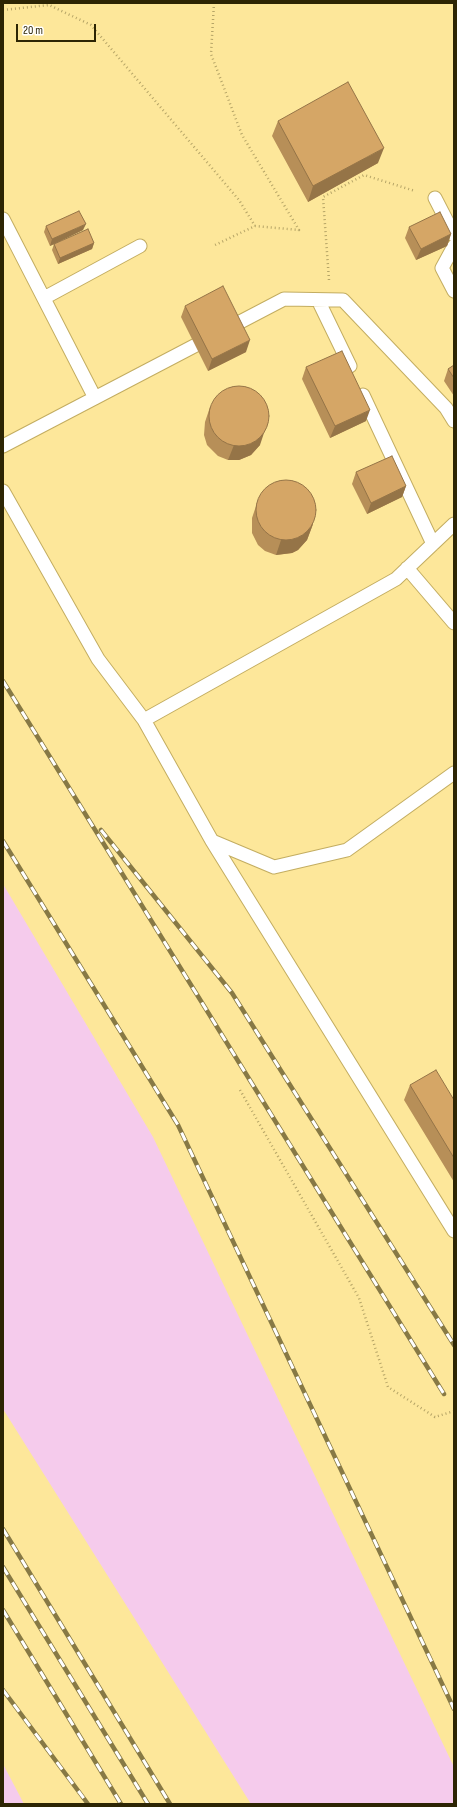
<!DOCTYPE html>
<style>
body{margin:0}
#map{position:relative;width:457px;height:1807px;overflow:hidden;background:#fde79a;font-family:"Sofia Sans Condensed",sans-serif}
canvas{display:block}
.frame{position:absolute;inset:0;border:4px solid #2d2504;pointer-events:none}
.scale{position:absolute;left:16px;top:24px;width:80px;height:18px;box-sizing:border-box;border:2px solid #2d2504;border-top:0;padding-left:5px;font-size:12px;line-height:14px;white-space:nowrap;color:#2d2504;-webkit-text-stroke:3px #fff;paint-order:stroke}
</style>
<div id="map">
<canvas width="457" height="1807"></canvas>
<div class="frame"></div>
<div class="scale">20 m</div>
</div>
<script>
const c = document.querySelector('canvas').getContext('2d');
c.lineJoin = 'round';
function paint(path, color) {
  c.fillStyle = color;
  c.fill(path, 'evenodd');
}
function poly(rows) {
  const path = new Path2D();
  for (const r of rows) {
    if (r.length === 3) {
      path.moveTo(r[0] + r[2], r[1]);
      path.arc(r[0], r[1], r[2], 0, 2 * Math.PI);
      continue;
    }
    path.moveTo(r[0], r[1]);
    for (let i = 2; i < r.length; i += 2) path.lineTo(r[i], r[i + 1]);
  }
  return path;
}
function strokePath(path, color, width, dash) {
  c.strokeStyle = color;
  c.lineWidth = width;
  c.lineCap = dash ? 'butt' : 'round';
  c.setLineDash(dash || []);
  c.stroke(path);
}
paint(poly([
 [3,884,153,1137,454,1767,454,1804,251,1804,3,1409],
 [3,1764,24,1804,3,1804]
]), '#f5cbec');
const service = poly([
 [435,198,454,235],
 [3,219,95,398],
 [454,246,442,268,454,291],
 [44,298,140,246],
 [318,300,350,366],
 [363,395,433,544],
 [3,446,284,299,343,300,446,408,454,421],
 [3,491,98,659,144,720,212,841,274,867,347,850,454,773],
 [407,568,454,623],
 [144,720,396,579,454,524],
 [212,841,454,1231]
]);
strokePath(service, '#c3ad61', 15);
strokePath(poly([
 [214,3,211,54,242,135,299,230,255,226,215,245],
 [3,10,49,5,91,25,239,200,255,226],
 [329,280,323,197,364,175,415,191],
 [240,1090,359,1298,388,1387,435,1417,454,1411]
]), '#b6a567', 2.5, [1, 3]);
strokePath(service, '#fff', 13);
const rail = poly([
 [3,681,444,1394],
 [101,830,232,993,454,1345],
 [3,841,178,1125,454,1709],
 [3,1529,170,1804],
 [3,1567,148,1804],
 [3,1610,121,1804],
 [3,1690,88,1804]
]);
strokePath(rail, '#877945', 4.5);
strokePath(rail, '#fff', 3, [9]);
paint(poly([
 [278,121,378,163,308,202,272,136],
 [46,226,83,230,50,246,44,232],
 [409,227,451,234,447,246,416,260,405,238],
 [94,243,92,249,58,264,52,250,54,244],
 [185,306,246,352,208,371,181,317],
 [454,365,454,396,444,381,448,369],
 [306,367,366,421,330,438,302,379],
 [210,407,260,445,251,455,239,460,228,460,218,456,207,445,204,435,205,422],
 [356,472,406,486,402,497,367,514,352,484],
 [257,503,313,524,307,540,298,550,292,553,276,555,265,551,258,545,252,533,252,518],
 [410,1085,454,1100,454,1182,404,1100]
]), '#b78f58');
paint(poly([
 [384,148,378,163,308,202,313,186],
 [86,224,83,230,50,246,52,239],
 [451,234,447,246,416,260,421,249],
 [94,243,92,249,58,264,60,258],
 [250,340,246,352,208,371,212,359],
 [370,410,366,421,330,438,335,426],
 [265,430,260,445,251,455,239,460,228,460,234,445],
 [406,486,402,497,367,514,371,503],
 [313,524,307,540,298,550,292,553,276,555,281,540]
]), '#957447');
const building = poly([
 [348,82,384,148,313,186,278,121,348,82],
 [79,211,86,224,52,239,46,226,79,211],
 [440,212,451,234,421,249,409,227,440,212],
 [88,229,94,243,60,258,54,244,88,229],
 [223,286,250,340,212,359,185,306,223,286],
 [342,351,370,410,335,426,306,367,342,351],
 [454,365,454,378,448,369,454,365],
 [239,416,30],
 [392,456,406,486,371,503,356,472,392,456],
 [286,510,30],
 [436,1070,454,1100,454,1158,410,1085,436,1070]
]);
paint(building, '#d5a666');
strokePath(building, '#957447', 1);
</script>
